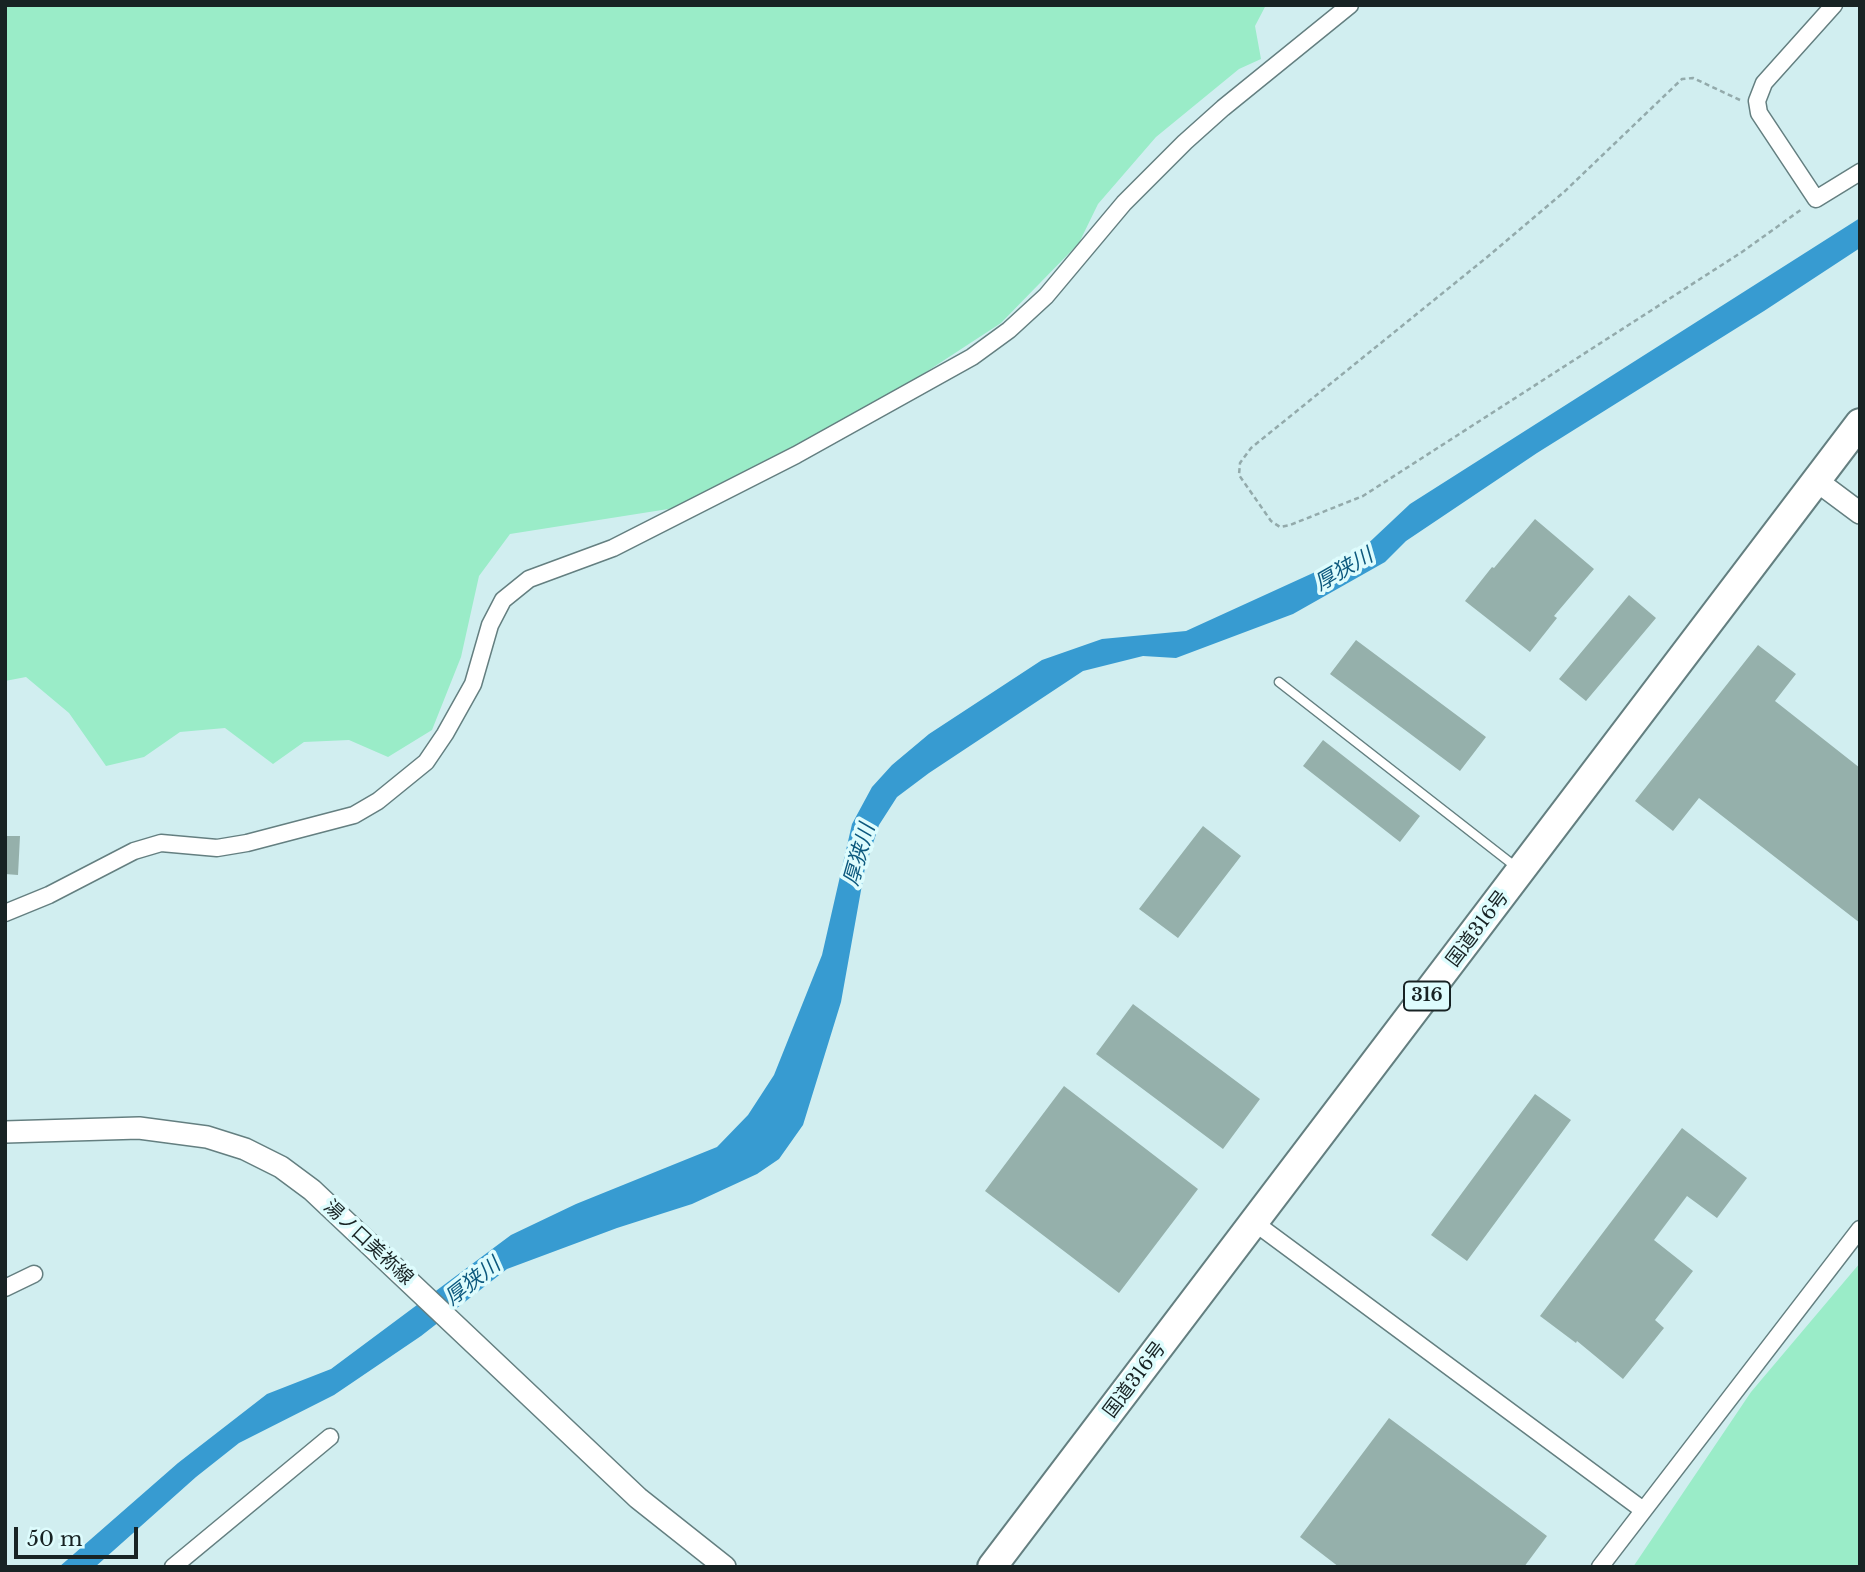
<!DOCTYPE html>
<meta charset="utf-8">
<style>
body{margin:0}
#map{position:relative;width:1865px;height:1572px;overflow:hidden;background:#d1eef0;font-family:"Libre Baskerville",serif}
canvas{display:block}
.frame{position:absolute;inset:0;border:7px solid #182324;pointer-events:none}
.scale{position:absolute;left:14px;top:1527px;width:124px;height:32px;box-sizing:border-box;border:4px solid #182324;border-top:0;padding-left:9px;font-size:21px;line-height:24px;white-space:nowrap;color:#182324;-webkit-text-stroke:5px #defcfd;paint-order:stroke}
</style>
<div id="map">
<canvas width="1865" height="1572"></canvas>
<div class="frame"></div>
<div class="scale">50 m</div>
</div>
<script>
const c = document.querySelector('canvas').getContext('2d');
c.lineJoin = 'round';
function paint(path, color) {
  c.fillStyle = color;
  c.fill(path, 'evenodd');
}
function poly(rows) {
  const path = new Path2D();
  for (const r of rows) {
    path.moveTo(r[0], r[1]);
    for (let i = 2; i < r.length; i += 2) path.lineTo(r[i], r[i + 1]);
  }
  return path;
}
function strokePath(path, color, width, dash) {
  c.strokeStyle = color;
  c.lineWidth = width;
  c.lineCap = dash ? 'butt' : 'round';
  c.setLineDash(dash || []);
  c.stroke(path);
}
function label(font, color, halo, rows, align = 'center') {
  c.font = font + ' "Libre Baskerville","Noto Sans JP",serif';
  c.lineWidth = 7;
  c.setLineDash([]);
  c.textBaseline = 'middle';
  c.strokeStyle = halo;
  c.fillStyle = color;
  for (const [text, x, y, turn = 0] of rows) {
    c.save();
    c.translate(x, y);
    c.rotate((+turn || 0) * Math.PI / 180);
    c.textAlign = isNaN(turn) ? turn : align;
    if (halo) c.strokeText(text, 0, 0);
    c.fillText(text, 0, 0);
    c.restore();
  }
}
paint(poly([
 [5,5,1266,5,1255,26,1261,59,1239,69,1156,137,1098,204,1079,243,1001,323,900,389,700,504,510,534,479,576,461,657,432,730,388,757,349,740,304,742,273,764,225,728,180,732,144,757,106,766,69,713,26,677,5,681],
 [1860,1263,1860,1567,1633,1567,1751,1392]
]), '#9aecc8');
paint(poly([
 [1860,218,1860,248,1764,311,1537,453,1406,541,1385,562,1293,614,1176,658,1143,656,1083,671,929,773,897,797,879,825,865,868,841,1002,803,1125,779,1159,757,1174,692,1204,617,1228,507,1269,421,1336,334,1395,239,1443,196,1477,95,1567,59,1567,178,1463,267,1394,331,1369,511,1235,576,1204,717,1147,748,1115,774,1075,822,955,852,824,872,787,892,765,929,734,1042,660,1102,639,1186,631,1359,552,1410,504]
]), '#379bd1');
paint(poly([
 [1535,519,1594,569,1554,616,1557,618,1530,652,1465,601,1492,567,1494,568],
 [1629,595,1656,618,1586,701,1559,679],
 [1356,640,1486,737,1460,771,1330,674],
 [1758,645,1796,674,1775,701,1860,768,1860,923,1699,798,1673,831,1635,801],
 [1323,740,1420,816,1400,842,1303,766],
 [1203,826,1241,856,1178,938,1139,909],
 [5,836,20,836,18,875,5,874],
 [1133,1004,1260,1099,1223,1149,1096,1054],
 [1064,1086,1198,1189,1119,1293,985,1191],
 [1535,1094,1571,1120,1467,1261,1431,1235],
 [1682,1128,1747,1178,1717,1218,1687,1196,1654,1240,1693,1271,1655,1320,1664,1328,1623,1379,1577,1341,1576,1343,1540,1316],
 [1389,1418,1547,1536,1524,1567,1339,1567,1300,1537]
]), '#95b0ab');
const lane = poly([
 [1279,682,1516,867]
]);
const street = poly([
 [1834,5,1764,83,1757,101,1759,113,1816,199,1860,172],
 [5,913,49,895,134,851,161,843,217,848,247,843,354,815,378,801,426,762,445,734,473,684,490,625,503,600,529,579,613,548,796,455,972,357,1009,330,1046,296,1124,203,1185,142,1223,108,1350,5],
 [1255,1223,1643,1510],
 [5,1288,34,1274],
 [173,1567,330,1437],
 [1600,1567,1860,1229]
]);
const secondary = poly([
 [1817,481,1860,513],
 [5,1132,139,1128,207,1137,245,1149,281,1167,312,1190,638,1498,725,1567]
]);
const highway = poly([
 [992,1567,1860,423]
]);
strokePath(lane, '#647f80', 11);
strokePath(street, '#647f80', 19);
strokePath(secondary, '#647f80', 24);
strokePath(highway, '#647f80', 32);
strokePath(poly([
 [1740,100,1693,78,1682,79,1564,192,1486,258,1251,448,1240,463,1239,475,1271,521,1280,527,1290,525,1363,496,1742,252,1802,209]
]), '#93aaab', 2.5, [5, 3.5]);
strokePath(lane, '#fff', 8);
strokePath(street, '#fff', 16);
strokePath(secondary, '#fff', 21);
strokePath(highway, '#fff', 28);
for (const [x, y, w] of [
 [1427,996,46]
]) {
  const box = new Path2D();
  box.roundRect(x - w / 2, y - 14.5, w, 29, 5);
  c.fillStyle = '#defcfd';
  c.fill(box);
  strokePath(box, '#182324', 2);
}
label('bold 18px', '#182324', null, [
 ["316",1427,996]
]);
label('19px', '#182324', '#defcfd', [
 ["国道316号",1478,929,-53],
 ["湯ノ口美祢線",368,1243,43],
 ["国道316号",1135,1380,-53]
]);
label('italic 21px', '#0d597e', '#defcfd', [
 ["厚狭川",1344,570,-30],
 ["厚狭川",860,855,-74],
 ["厚狭川",473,1282,-38]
]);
</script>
